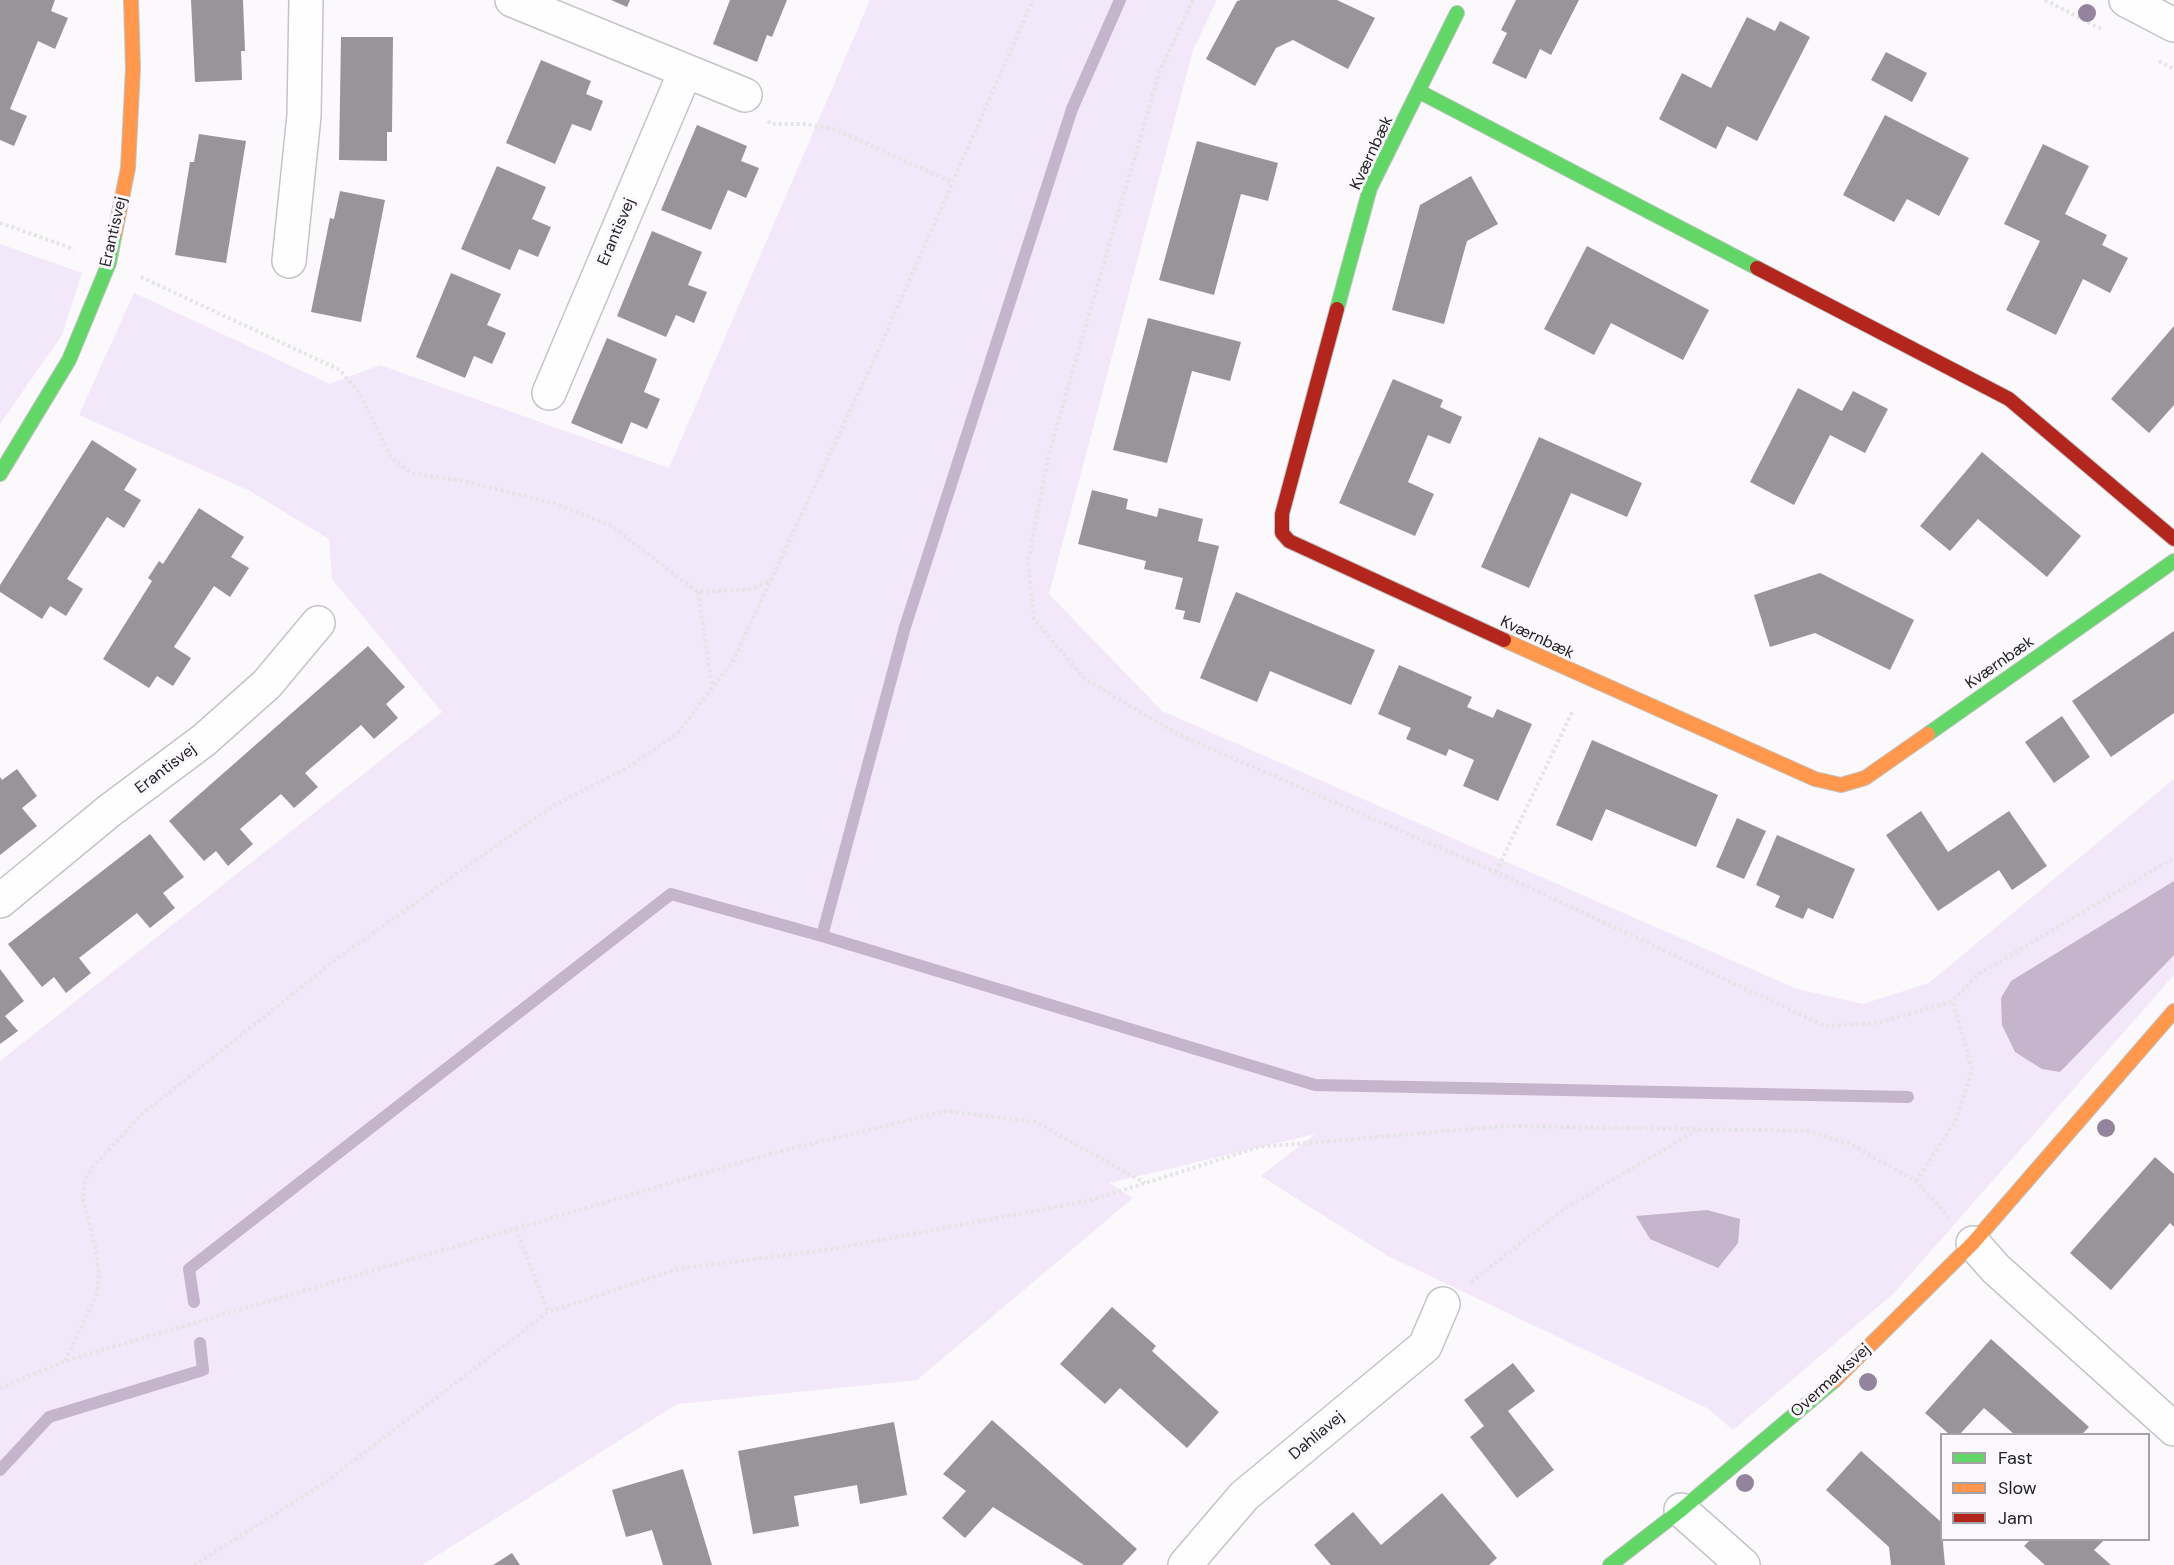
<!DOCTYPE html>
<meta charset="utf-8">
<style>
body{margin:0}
#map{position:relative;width:2174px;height:1565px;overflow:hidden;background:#fbf9fc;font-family:"DM Sans",sans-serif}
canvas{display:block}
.legend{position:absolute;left:1940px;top:1433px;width:210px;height:108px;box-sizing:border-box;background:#fbf8fd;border:2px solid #a5a2a6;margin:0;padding:8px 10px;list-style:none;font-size:18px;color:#232223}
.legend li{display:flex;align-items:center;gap:12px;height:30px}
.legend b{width:30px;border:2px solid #a5a2a6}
</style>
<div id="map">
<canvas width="2174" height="1565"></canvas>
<ul class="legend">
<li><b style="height:8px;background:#63d668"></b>Fast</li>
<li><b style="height:8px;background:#ff974d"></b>Slow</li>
<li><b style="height:8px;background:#b3261e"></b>Jam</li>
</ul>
</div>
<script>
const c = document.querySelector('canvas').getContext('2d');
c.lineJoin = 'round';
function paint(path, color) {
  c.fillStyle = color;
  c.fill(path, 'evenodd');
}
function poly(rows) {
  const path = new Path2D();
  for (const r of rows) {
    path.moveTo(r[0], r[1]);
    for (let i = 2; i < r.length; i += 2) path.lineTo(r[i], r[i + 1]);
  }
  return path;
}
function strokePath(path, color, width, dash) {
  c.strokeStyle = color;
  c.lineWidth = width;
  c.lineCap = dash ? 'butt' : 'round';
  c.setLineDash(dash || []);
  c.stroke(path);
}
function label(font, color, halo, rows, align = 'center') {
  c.font = font + ' "DM Sans",sans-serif';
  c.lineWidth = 6;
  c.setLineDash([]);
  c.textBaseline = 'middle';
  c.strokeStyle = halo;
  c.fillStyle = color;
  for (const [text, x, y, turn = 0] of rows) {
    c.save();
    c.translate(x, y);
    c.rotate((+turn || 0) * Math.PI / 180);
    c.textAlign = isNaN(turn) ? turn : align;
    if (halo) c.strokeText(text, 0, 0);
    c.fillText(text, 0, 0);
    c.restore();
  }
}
paint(poly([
 [870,0,1217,0,1193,50,1049,594,1162,711,1797,989,1863,1004,1929,983,2174,779,2174,975,1893,1294,1733,1430,1707,1408,1388,1256,1261,1176,1315,1134,1109,1183,1133,1198,917,1380,677,1404,422,1565,0,1565,0,1061,442,712,332,579,329,539,248,490,79,415,134,293,330,384,380,365,669,468],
 [0,244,82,273,62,335,0,424]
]), '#f3e7fa');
paint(poly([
 [2174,881,2174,955,2060,1072,2042,1069,2015,1052,2002,1025,2001,998,2011,981],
 [1707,1210,1740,1219,1738,1243,1718,1268,1650,1239,1636,1216]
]), '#c4b4cc');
strokePath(poly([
 [822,936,1315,1085,1908,1097],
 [194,1302,189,1269,671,894,822,936,905,627,1072,109,1120,0],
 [0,1470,49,1417,203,1370,200,1343]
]), '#c4b4cc', 12);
paint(poly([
 [0,0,55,0,51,11,68,18,55,49,38,41,10,109,27,116,14,146,0,140],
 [191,0,243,0,245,51,241,51,242,80,195,82],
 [611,0,630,0,627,7],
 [730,0,787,0,772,37,767,35,757,62,713,44],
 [1241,0,1337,0,1375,18,1348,69,1293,40,1276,48,1255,86,1206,59,1237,1],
 [1516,0,1579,0,1551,55,1540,49,1526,79,1492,63,1507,33,1501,30],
 [1747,17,1775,31,1780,21,1810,37,1757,141,1727,126,1716,149,1659,119,1682,73,1711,88],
 [341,37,393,37,392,132,387,132,387,161,339,160],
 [1886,52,1927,73,1912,102,1871,80],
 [541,60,591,81,586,94,603,101,591,131,572,124,555,164,506,143],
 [1885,115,1969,158,1939,216,1907,199,1894,222,1843,195],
 [697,125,747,146,741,161,759,168,746,198,728,190,711,230,661,210],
 [199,134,246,141,226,263,175,255,190,162,194,162],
 [1197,141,1278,163,1268,201,1241,194,1214,295,1159,280],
 [2043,144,2089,166,2065,214,2107,235,2102,245,2128,258,2110,293,2083,279,2056,335,2006,310,2040,241,2004,224],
 [497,166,546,187,532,219,551,227,538,257,519,249,510,270,461,249],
 [1471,176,1498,224,1467,241,1444,324,1392,310,1420,205],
 [340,191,385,200,361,322,311,312,330,218,334,219],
 [652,231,702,252,688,285,707,292,694,323,676,315,666,337,617,316],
 [1587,246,1709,310,1683,360,1611,323,1594,355,1544,329],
 [451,273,501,294,487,325,506,333,492,364,474,356,465,378,416,357],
 [1148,318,1241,342,1230,381,1192,371,1167,463,1113,450],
 [2174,326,2174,405,2149,433,2111,399],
 [607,338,657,359,644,392,660,399,647,429,631,422,622,444,571,423],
 [1393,379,1443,400,1440,407,1462,417,1450,444,1428,435,1408,482,1434,494,1415,536,1339,503],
 [1798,388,1842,411,1853,391,1888,409,1865,453,1830,435,1794,505,1750,482],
 [1539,437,1642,483,1627,517,1571,493,1529,588,1481,567],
 [92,440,137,469,124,490,141,500,124,528,107,517,67,579,83,589,66,616,50,606,42,619,0,592,0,585],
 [1982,452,2081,536,2047,577,1978,519,1950,551,1920,526],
 [1092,490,1128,499,1126,509,1157,517,1159,508,1203,519,1198,541,1219,546,1200,623,1183,619,1185,611,1175,609,1183,578,1144,569,1146,561,1078,544],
 [199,508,244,537,231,557,249,568,230,597,214,586,174,647,191,658,173,686,157,676,149,688,103,659,152,581,148,578,159,561,163,564],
 [1820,573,1914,620,1890,670,1815,633,1770,647,1754,595],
 [1236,592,1375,650,1351,705,1270,671,1257,702,1200,678],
 [2174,631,2174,713,2111,757,2072,701],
 [368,646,405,687,386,704,398,718,374,739,361,725,305,773,318,787,294,808,281,794,240,829,253,844,228,866,216,851,204,861,169,821],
 [1399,665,1472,697,1467,707,1493,718,1497,709,1532,724,1498,801,1463,786,1474,760,1449,749,1446,756,1406,739,1411,728,1378,714],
 [2062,716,2090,757,2054,783,2025,742],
 [1592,740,1718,795,1696,847,1606,809,1592,841,1556,825],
 [17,769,37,796,22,808,37,826,0,855,0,777,2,780],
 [1921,811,1948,852,2009,811,2047,866,2012,890,1999,870,1938,911,1886,835],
 [1737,818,1766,831,1744,879,1716,867],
 [150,834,184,877,163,893,175,908,150,928,137,913,79,958,91,973,66,993,54,977,42,987,8,944],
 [1777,835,1855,869,1833,919,1808,908,1803,919,1775,907,1780,896,1756,885],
 [0,969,24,1001,5,1016,18,1031,0,1044],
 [2155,1157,2174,1174,2174,1227,2170,1223,2111,1290,2070,1253],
 [1112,1307,1156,1346,1152,1351,1219,1412,1187,1448,1120,1388,1105,1404,1060,1364],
 [1991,1339,2089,1427,2082,1434,2014,1434,1984,1408,1960,1434,1949,1434,1925,1413],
 [1513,1363,1535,1391,1508,1411,1554,1470,1517,1498,1470,1437,1484,1426,1464,1400],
 [992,1420,1137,1549,1122,1565,1084,1565,993,1507,965,1538,942,1518,966,1491,943,1474],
 [894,1422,907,1495,860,1504,857,1485,794,1496,799,1526,753,1534,738,1451],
 [1861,1451,1941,1522,1945,1565,1891,1565,1889,1547,1826,1490],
 [683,1469,712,1565,663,1565,652,1530,626,1537,612,1490],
 [1442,1493,1497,1558,1489,1565,1331,1565,1314,1545,1353,1512,1381,1545],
 [2030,1540,2104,1540,2094,1550,2111,1565,2045,1565,2024,1546],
 [512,1553,520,1565,493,1565]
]), '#979598');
const street = poly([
 [512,0,745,95],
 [2126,0,2174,25],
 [289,261,304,116,306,0],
 [549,393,685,72],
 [0,901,109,811,204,740,267,684,318,623],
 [1973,1243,1996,1269,2174,1429],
 [1681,1510,1743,1565],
 [1185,1565,1244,1496,1425,1346,1443,1304]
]);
const fast = poly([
 [1420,92,1757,268],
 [1337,309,1370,188,1457,13],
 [0,474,69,360,109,263,115,233],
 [1928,734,2174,561],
 [1610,1565,1681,1510,1834,1381]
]);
const slow = poly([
 [115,233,128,168,133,68,131,0],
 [1504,640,1815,779,1841,785,1865,778,1928,734],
 [1834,1381,1973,1243,2174,1011]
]);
const jam = poly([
 [1757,268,2009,399,2174,539],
 [1337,309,1282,514,1282,533,1289,541,1504,640]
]);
strokePath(street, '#c4c3c5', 36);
strokePath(fast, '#c4c3c5', 16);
strokePath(slow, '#c4c3c5', 16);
strokePath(jam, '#c4c3c5', 16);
strokePath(poly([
 [1193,0,1159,73,1049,453,1028,562,1034,619,1084,678,1177,734,1496,872,1825,1026,1879,1023,1953,1001,1977,975,2174,858],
 [2045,0,2103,30],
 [2159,61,2174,69],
 [768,121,771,124,805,124,834,129,952,182],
 [0,223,74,249],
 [141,277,340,370,360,394,391,457,411,473,458,480,554,503,610,525,698,592,751,589,769,581],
 [698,592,712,687],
 [1496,872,1573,710],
 [1916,1181,1955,1122,1972,1070,1953,1001],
 [516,1229,548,1312],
 [1471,1282,1567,1207,1699,1129],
 [65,1361,97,1293,99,1275,96,1250,83,1199,85,1180,94,1166,141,1115,339,957,551,807,627,768,677,734,733,661,879,349,1033,0],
 [0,1388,65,1361,773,1153,946,1111,1036,1122,1145,1183],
 [194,1565,326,1482,548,1312,678,1269,833,1249,1092,1200,1259,1147,1506,1126,1807,1131,1850,1144,1916,1181,1949,1217]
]), '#e6e5e6', 4, [3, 3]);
strokePath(street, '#fefeff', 33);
strokePath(fast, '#63d668', 14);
strokePath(slow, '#ff974d', 14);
strokePath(jam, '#b3261e', 14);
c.fillStyle = '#94839d';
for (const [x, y] of [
 [2087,13],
 [2106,1128],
 [1868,1382],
 [1745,1483]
]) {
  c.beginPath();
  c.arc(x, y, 9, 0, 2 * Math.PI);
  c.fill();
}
label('16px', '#232223', '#fbf8fd', [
 ["Kværnbæk",1372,153,-65],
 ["Erantisvej",114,232,-77],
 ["Erantisvej",617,232,-67],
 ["Kværnbæk",1537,638,25],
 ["Kværnbæk",2000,663,-35],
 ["Erantisvej",166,769,-37],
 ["Overmarksvej",1831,1381,-42],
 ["Dahliavej",1317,1436,-40]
]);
</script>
